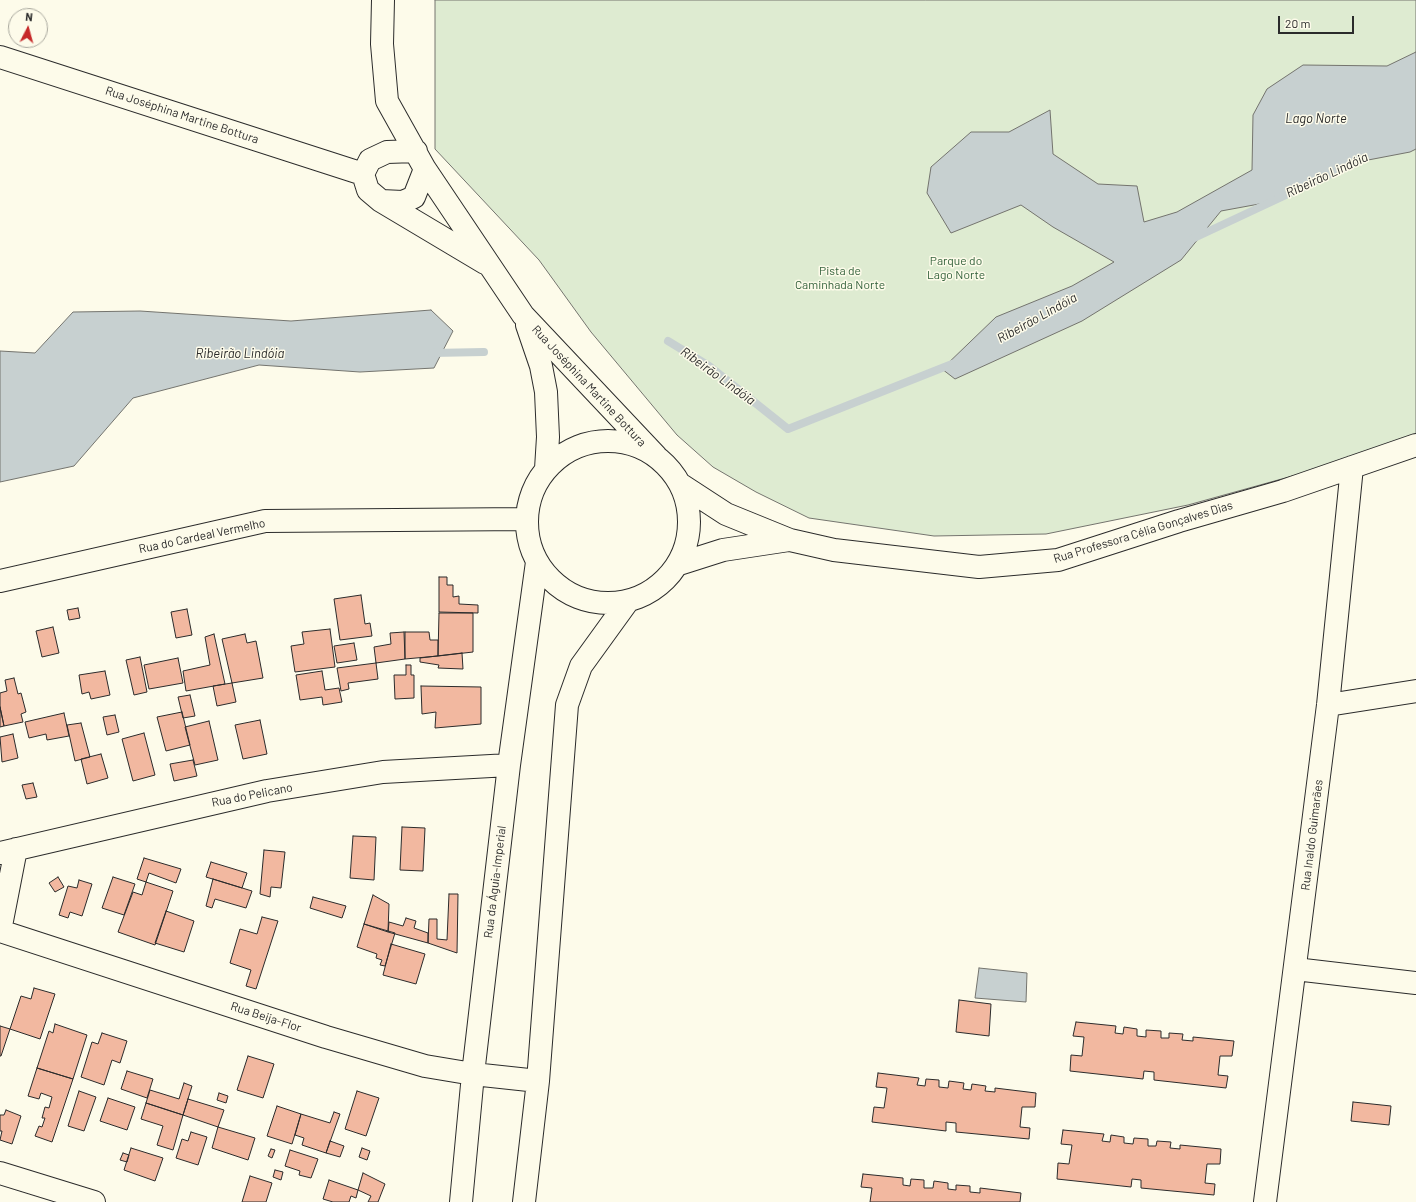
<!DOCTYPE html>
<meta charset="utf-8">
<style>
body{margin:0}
#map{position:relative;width:1416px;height:1202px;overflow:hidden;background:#fdfbea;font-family:Barlow,sans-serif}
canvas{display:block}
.north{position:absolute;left:8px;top:8px;width:40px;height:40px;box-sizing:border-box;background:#fdfbea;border:1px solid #a9a89e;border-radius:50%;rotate:6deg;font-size:11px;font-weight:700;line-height:16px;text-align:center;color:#2b2b2b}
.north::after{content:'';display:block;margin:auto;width:14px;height:18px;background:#c62828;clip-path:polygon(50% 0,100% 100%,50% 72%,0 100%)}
.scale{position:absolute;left:1278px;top:16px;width:76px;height:18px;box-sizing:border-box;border:2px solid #2b2b2b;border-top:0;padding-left:5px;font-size:12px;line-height:14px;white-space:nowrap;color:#2b2b2b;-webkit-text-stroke:3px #fdfbea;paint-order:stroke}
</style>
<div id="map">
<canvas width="1416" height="1202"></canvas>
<div class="north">N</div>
<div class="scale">20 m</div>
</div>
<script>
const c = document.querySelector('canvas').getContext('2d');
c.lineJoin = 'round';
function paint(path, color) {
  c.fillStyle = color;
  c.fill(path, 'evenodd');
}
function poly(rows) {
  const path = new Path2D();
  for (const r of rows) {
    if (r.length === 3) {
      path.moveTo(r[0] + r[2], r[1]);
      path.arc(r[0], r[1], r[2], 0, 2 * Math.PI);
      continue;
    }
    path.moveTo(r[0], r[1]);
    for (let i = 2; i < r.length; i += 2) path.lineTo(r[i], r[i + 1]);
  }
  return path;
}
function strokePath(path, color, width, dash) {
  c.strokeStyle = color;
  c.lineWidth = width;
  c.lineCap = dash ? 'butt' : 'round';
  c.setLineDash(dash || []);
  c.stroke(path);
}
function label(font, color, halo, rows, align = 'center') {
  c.font = font + ' Barlow,sans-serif';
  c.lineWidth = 3;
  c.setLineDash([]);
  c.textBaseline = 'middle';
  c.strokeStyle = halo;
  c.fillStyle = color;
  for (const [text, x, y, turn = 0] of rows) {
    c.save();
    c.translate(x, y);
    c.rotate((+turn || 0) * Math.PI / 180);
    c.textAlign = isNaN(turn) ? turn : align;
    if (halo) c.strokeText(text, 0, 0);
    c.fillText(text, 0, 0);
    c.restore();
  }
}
const green = poly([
 [435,0,1416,0,1416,436,1350,460,1188,505,1046,534,934,536,809,518,756,492,713,467,677,435,591,332,539,260,435,149,435,0]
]);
paint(green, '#deebd1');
strokePath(green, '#74746e', 1);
const water = poly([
 [1416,52,1416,149,1410,152,1342,165,1270,202,1221,211,1181,260,1082,321,955,379,942,369,996,317,1072,286,1114,262,1053,227,1021,205,951,233,927,193,931,167,971,132,1009,132,1050,110,1053,154,1098,184,1137,186,1144,222,1177,212,1252,170,1253,115,1267,89,1303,65,1387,66,1416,52],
 [431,310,453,331,434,368,360,372,259,365,133,398,74,466,0,482,0,351,35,353,73,312,140,311,291,321,431,310],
 [979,968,1027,973,1026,1002,975,998,979,968]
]);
paint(water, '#c7d0d0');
strokePath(water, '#74746e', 1);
strokePath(poly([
 [1192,239,1365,158],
 [668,341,709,366,788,429,952,364],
 [432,353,484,352]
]), '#c7d0d0', 8);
const building = poly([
 [439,577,447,577,447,585,453,585,453,597,459,596,459,604,478,605,478,613,439,612,439,577],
 [361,595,365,624,370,623,372,636,340,640,334,599,361,595],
 [78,608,80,618,69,620,67,610,78,608],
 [187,609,192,635,176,638,171,612,187,609],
 [439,613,473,613,473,652,438,656,439,613],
 [53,627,59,653,42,657,36,631,53,627],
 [330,629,335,667,295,672,291,646,304,644,302,632,330,629],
 [404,632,405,659,376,663,374,647,391,644,390,633,404,632],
 [405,632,429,632,430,640,438,640,438,656,405,659,405,632],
 [214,634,225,684,186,691,183,671,210,665,205,637,214,634],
 [245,634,247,643,256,641,263,678,232,683,222,639,245,634],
 [354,643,357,660,337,663,334,646,354,643],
 [462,653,463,669,438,668,439,665,420,662,420,658,462,653],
 [140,657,147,692,134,695,126,660,140,657],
 [178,658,183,683,149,689,144,665,178,658],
 [376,663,378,679,348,683,349,689,341,691,337,668,376,663],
 [406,665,411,665,411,675,414,675,414,698,395,699,394,675,406,675,406,665],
 [105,671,110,695,91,699,89,692,82,694,79,675,105,671],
 [322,671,325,690,339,688,342,702,323,705,322,697,300,700,296,675,322,671],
 [14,678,18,694,21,693,26,712,21,714,23,722,4,726,0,707,0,693,7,691,5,680,14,678],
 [232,683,236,702,217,706,213,686,232,683],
 [421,686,481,687,481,724,435,728,436,712,422,714,421,686],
 [190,695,195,716,183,718,178,697,190,695],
 [0,707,4,726,0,727,0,707],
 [182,712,190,745,166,751,157,717,182,712],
 [64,713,69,736,47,740,46,734,29,738,25,722,64,713],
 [115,715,119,732,107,735,103,717,115,715],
 [260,720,267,754,243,759,235,725,260,720],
 [209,721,218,760,195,765,185,727,209,721],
 [81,723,90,757,75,761,67,725,81,723],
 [144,733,155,775,133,781,122,739,144,733],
 [13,734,18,758,2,762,0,737,13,734],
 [101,754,108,778,87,784,81,759,101,754],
 [193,760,197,776,174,781,170,764,193,760],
 [33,783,37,797,26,799,22,785,33,783],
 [402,827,425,828,423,871,400,870,402,827],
 [353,836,376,837,374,880,350,878,353,836],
 [264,850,285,852,281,888,271,887,270,897,260,894,264,850],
 [144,858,181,869,176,883,149,873,146,882,137,879,144,858],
 [211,862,247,873,242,888,206,877,211,862],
 [58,877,64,887,55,892,49,883,58,877],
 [113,877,135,884,124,915,102,908,113,877],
 [213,879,252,891,246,908,215,899,212,908,206,906,213,879],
 [79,880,92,884,82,916,70,912,68,918,59,915,68,886,77,888,79,880],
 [146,882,173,891,155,945,118,932,133,892,142,895,146,882],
 [449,894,458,894,457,953,428,943,429,919,437,919,437,939,447,940,449,894],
 [373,895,389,904,388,932,364,924,373,895],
 [313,897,346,906,342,918,310,908,313,897],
 [166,911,194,921,184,952,155,943,166,911],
 [262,917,278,921,256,989,246,986,251,970,230,963,240,929,257,934,262,917],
 [406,918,416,921,414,928,428,933,428,943,388,932,389,922,403,926,406,918],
 [364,924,395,933,385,966,380,965,382,960,376,958,377,954,357,947,364,924],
 [391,944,425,954,416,984,383,975,391,944],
 [34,988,55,994,40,1039,10,1029,21,996,31,999,34,988],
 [959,1000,991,1004,989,1036,956,1032,959,1000],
 [1076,1022,1116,1026,1115,1033,1123,1034,1124,1027,1137,1029,1137,1036,1146,1037,1146,1030,1161,1031,1161,1038,1169,1038,1169,1033,1183,1034,1182,1040,1193,1041,1193,1037,1234,1041,1232,1056,1220,1056,1218,1075,1228,1076,1226,1088,1154,1080,1154,1072,1144,1071,1143,1079,1070,1071,1071,1055,1082,1056,1084,1037,1073,1036,1076,1022],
 [55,1024,87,1035,73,1079,37,1068,49,1031,53,1033,55,1024],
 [0,1026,10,1029,1,1056,0,1056,0,1026],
 [102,1033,127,1041,120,1063,112,1060,104,1085,81,1077,92,1042,98,1044,102,1033],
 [248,1056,274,1064,263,1098,237,1090,248,1056],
 [37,1068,73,1079,52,1142,35,1136,39,1126,42,1127,45,1118,42,1118,45,1107,49,1108,52,1097,41,1093,39,1099,28,1096,37,1068],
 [127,1071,153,1079,147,1098,121,1089,127,1071],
 [878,1073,919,1078,917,1085,925,1086,926,1079,939,1080,939,1087,948,1088,949,1081,964,1083,963,1089,971,1090,972,1084,986,1086,985,1091,995,1092,995,1088,1036,1093,1035,1107,1022,1107,1020,1127,1030,1128,1029,1139,956,1132,956,1123,946,1122,946,1131,872,1122,874,1107,884,1108,887,1088,876,1087,878,1073],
 [184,1083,192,1086,183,1115,146,1103,150,1090,179,1099,184,1083],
 [79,1091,96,1097,84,1131,68,1126,79,1091],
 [357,1091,379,1098,366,1136,345,1129,357,1091],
 [219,1093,228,1096,226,1103,217,1100,219,1093],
 [108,1098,135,1107,127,1130,100,1121,108,1098],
 [188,1099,224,1110,218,1127,183,1115,188,1099],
 [1353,1102,1391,1106,1389,1125,1351,1121,1353,1102],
 [146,1103,183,1115,173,1150,157,1145,163,1126,141,1119,146,1103],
 [277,1106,301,1114,292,1144,267,1136,277,1106],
 [6,1110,21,1116,12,1144,0,1140,2,1131,0,1131,0,1115,4,1115,6,1110],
 [334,1112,340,1114,326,1153,302,1145,304,1138,295,1135,301,1114,330,1123,334,1112],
 [218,1127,255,1138,248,1160,212,1148,218,1127],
 [1063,1130,1104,1134,1102,1141,1110,1142,1111,1135,1124,1137,1124,1143,1133,1144,1134,1138,1148,1139,1148,1146,1156,1146,1157,1141,1171,1142,1170,1148,1180,1149,1180,1145,1221,1149,1220,1164,1207,1164,1205,1183,1215,1184,1214,1195,1141,1188,1141,1180,1132,1179,1131,1187,1057,1179,1058,1163,1069,1164,1072,1145,1061,1144,1063,1130],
 [191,1132,207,1137,198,1165,176,1158,182,1139,188,1141,191,1132],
 [330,1141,344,1146,340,1157,326,1153,330,1141],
 [131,1148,163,1158,155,1181,124,1170,131,1148],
 [362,1148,370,1151,367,1160,359,1157,362,1148],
 [271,1149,275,1150,272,1158,268,1156,271,1149],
 [290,1150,318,1159,311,1178,299,1175,300,1171,285,1166,290,1150],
 [123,1153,129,1155,127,1162,120,1160,123,1153],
 [275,1170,283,1172,281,1180,273,1177,275,1170],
 [363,1173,385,1184,378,1202,368,1202,371,1196,358,1190,363,1173],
 [863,1174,903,1178,903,1185,910,1186,911,1179,924,1180,924,1188,933,1188,934,1181,948,1183,948,1189,956,1190,956,1185,970,1186,970,1192,980,1193,980,1188,1021,1193,1020,1202,870,1202,872,1188,861,1187,863,1174],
 [250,1176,272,1183,266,1202,242,1202,250,1176],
 [329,1180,358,1190,356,1198,351,1196,349,1202,333,1202,323,1199,329,1180]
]);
paint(building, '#f2b8a0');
strokePath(building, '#2b2b2b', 1);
const minor = poly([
 [383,0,382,44,387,101,425,169,523,315,656,456],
 [0,57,363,174],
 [416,151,387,152,370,160,363,174,368,190,381,201,485,263],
 [381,201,403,202,414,197,425,169],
 [527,325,541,366,546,392,548,437,546,469],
 [608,522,81],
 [680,484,726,514,790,540,834,550,979,567,1058,560,1179,521,1283,491,1416,445],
 [679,564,723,550,789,540],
 [0,581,265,521,527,519],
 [1328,705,1416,691],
 [0,853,267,791,383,772,509,765],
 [0,931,326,1037,425,1066,473,1074,538,1081],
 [0,931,16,849],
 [1295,969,1416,983],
 [0,1173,94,1202],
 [461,1202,473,1074,509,765,537,562],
 [524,1202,538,1081,567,705,581,666,628,601],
 [1265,1202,1328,705,1352,467]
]);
strokePath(minor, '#2b2b2b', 24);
strokePath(minor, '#fdfbea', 22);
label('12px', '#2b2b2b', '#fdfbea', [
 ["Rua Joséphina Martine Bottura",182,115,18],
 ["Rua Joséphina Martine Bottura",589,386,47],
 ["Rua Professora Célia Gonçalves Dias",1143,532,-17],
 ["Rua do Cardeal Vermelho",202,536,-12],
 ["Rua do Pelicano",252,795,-11],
 ["Rua Inaldo Guimarães",1312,835,-83],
 ["Rua da Águia-Imperial",495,882,-83],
 ["Rua Beija-Flor",266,1017,18]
]);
label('12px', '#34623c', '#fdfbea', [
 ["Parque do",956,261],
 ["Lago Norte",956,275],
 ["Pista de",840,271],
 ["Caminhada Norte",840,285]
]);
label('italic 13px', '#2b2b2b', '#fdfbea', [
 ["Lago Norte",1316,119],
 ["Ribeirão Lindóia",1327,175,-25],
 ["Ribeirão Lindóia",1037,318,-29],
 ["Ribeirão Lindóia",240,354],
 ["Ribeirão Lindóia",718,376,36]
]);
</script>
